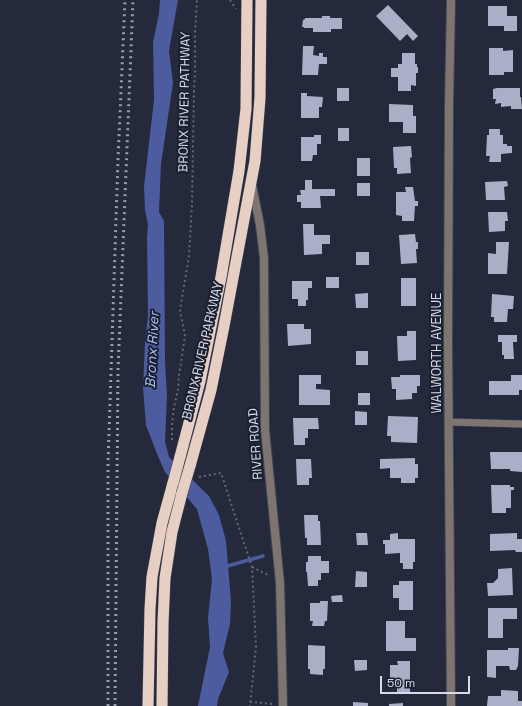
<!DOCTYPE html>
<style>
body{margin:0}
#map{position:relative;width:522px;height:706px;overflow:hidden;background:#24293b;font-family:"Space Grotesk",sans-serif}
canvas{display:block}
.scale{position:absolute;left:380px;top:676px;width:90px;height:18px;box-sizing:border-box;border:2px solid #d8dbe7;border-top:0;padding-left:5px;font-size:12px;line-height:14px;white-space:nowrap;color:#d8dbe7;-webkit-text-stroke:3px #1b2031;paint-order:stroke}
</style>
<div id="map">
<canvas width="522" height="706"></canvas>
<div class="scale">50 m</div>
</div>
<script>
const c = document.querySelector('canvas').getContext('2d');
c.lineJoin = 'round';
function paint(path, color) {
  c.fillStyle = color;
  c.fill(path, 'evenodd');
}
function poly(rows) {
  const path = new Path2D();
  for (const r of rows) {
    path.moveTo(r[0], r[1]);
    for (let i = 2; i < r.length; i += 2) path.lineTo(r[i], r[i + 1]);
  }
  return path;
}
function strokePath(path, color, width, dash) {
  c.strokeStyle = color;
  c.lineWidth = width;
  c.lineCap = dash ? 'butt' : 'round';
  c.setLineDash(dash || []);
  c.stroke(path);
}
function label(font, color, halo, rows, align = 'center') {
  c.font = font + ' "Space Grotesk",sans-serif';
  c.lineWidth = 4;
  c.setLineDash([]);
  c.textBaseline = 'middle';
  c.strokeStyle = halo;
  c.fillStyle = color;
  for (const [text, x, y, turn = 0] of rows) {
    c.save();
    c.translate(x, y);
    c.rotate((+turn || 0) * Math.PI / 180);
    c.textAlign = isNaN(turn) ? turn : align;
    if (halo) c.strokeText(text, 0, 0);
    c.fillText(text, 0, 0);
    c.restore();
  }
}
paint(poly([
 [160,0,178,0,169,51,173,83,161,164,159,212,164,221,165,360,167,396,165,441,169,457,209,496,219,515,226,541,231,601,230,624,223,653,229,672,218,699,217,706,198,706,210,647,208,618,212,579,208,549,197,509,165,472,157,454,146,425,143,388,145,342,148,316,147,237,148,224,145,211,144,186,154,100,153,42,159,14]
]), '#4c5c9f');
strokePath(poly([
 [224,567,263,556]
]), '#4c5c9f', 3.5);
paint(poly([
 [388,5,418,36,413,41,407,34,400,41,376,16],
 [488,6,507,6,507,16,517,16,517,31,504,31,504,26,488,26],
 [322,16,330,16,330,18,342,18,342,29,331,29,331,32,313,32,313,28,304,28,304,27,302,27,303,20,305,19,305,18,322,18],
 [303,46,314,46,313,55,319,56,319,53,323,53,323,57,327,57,327,64,319,64,318,75,302,75],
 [489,48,503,48,503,51,513,50,513,72,504,72,504,75,489,75],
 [402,53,415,53,415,64,417,64,417,67,418,67,418,73,416,73,416,86,411,85,411,91,398,91,398,77,391,77,391,68,398,68,398,64,402,64],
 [337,88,349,88,349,101,337,101],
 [497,88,520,88,520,97,521,97,522,109,511,109,511,106,501,107,501,103,495,104,496,99,493,99,493,89],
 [301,93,307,93,307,96,323,97,322,107,319,107,319,118,301,118],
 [389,104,413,105,413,116,416,116,416,133,403,133,403,122,389,122],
 [338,128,349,128,349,141,338,141],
 [489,129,500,129,500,135,503,135,503,144,507,144,507,146,512,146,512,153,501,154,501,162,489,162,490,156,486,156,487,135,489,135],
 [314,135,321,135,321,144,317,144,317,155,313,155,312,161,301,161,301,137,314,137],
 [411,146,412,157,410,158,411,173,397,174,397,168,394,168,393,147],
 [357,158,370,158,370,176,357,176],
 [305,180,312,180,312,189,335,189,335,196,320,196,321,208,301,208,301,202,297,202,297,195,301,195,300,190,305,190],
 [507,181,508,186,504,187,505,200,486,200,485,182],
 [357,183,370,183,370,196,357,196],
 [405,187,413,187,415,201,418,201,418,206,415,206,414,221,402,221,402,216,396,215,396,192,406,192],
 [488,212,507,212,508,221,505,221,505,231,489,232],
 [303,224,314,224,314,235,330,235,330,244,322,244,322,254,304,255],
 [415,234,416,242,418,242,418,249,416,249,417,263,401,264,399,235],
 [496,242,509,242,507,274,488,274,488,253,496,254],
 [356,252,369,252,369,265,356,265],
 [326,277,339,277,339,288,326,288],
 [401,278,416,278,416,306,401,306],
 [292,281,312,281,312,288,308,288,308,300,306,300,306,306,298,306,298,299,292,299],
 [368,293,368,308,356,308,355,294],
 [492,294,514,296,513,309,508,309,507,322,494,322,494,317,491,317],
 [287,324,304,324,304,329,311,329,311,344,288,346],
 [407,331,416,331,416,360,398,361,397,336,407,336],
 [498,335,517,335,517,342,513,342,514,359,504,359,504,355,502,355,502,342,498,342],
 [356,351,368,351,368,365,356,365],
 [299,375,321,375,321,384,316,384,316,389,330,390,330,405,299,405],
 [400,375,420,375,420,386,417,386,417,393,412,393,412,399,396,400,396,389,392,389,391,377,400,377],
 [511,375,522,375,522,390,519,390,519,395,489,395,489,381,511,381],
 [358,393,370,393,370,405,358,405],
 [355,411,367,412,367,425,355,425],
 [388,416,418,417,417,443,391,442,391,436,387,436],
 [293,418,318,418,319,429,308,429,308,438,305,438,305,445,294,445],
 [490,452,522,452,522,472,510,471,510,469,491,469],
 [415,458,415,464,418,464,418,478,415,478,415,483,401,483,401,478,390,478,390,468,380,469,380,459],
 [296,459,311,459,312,478,309,478,309,485,297,485],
 [491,485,510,485,510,487,514,487,514,490,511,490,511,508,506,508,506,513,492,513],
 [304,515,318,515,318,521,320,521,321,545,307,545,307,538,305,538],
 [356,533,367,533,368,545,357,545],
 [398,533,398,539,415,539,415,562,413,562,413,569,403,569,403,563,400,563,400,553,385,554,385,544,383,544,383,540,390,540,390,534],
 [517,533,517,539,522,539,522,552,516,552,515,550,490,551,490,534],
 [308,556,321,556,321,561,329,561,329,573,321,573,321,580,318,580,318,586,308,586,307,572,306,572,306,562,308,562],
 [512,568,513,595,488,596,487,583,493,583,498,578,498,569],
 [356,571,367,572,367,587,355,587],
 [399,581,413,581,413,610,399,610,399,598,393,598,393,585,399,585],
 [342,595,343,602,332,602,331,596],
 [320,601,328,601,327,621,325,621,324,626,312,626,313,621,310,621,310,603,320,603],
 [488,608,517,608,517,619,503,619,503,638,488,638],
 [386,621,405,621,405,638,416,638,416,651,386,651],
 [308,645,325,646,325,669,323,669,323,675,310,674,310,669,308,669],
 [508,648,519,648,518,666,516,670,510,670,509,666,496,666,496,678,487,677,487,650,508,650],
 [354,660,367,660,367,670,355,671],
 [397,661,410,661,410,692,397,692,397,683,390,683,390,665,398,665],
 [501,690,518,691,518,701,522,701,522,706,487,706,488,696,501,696],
 [353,702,368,703,368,706,353,706],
 [403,703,403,706,389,706,389,704]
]), '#a8afc6');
const service = poly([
 [449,422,522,424]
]);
const minor = poly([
 [252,185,260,225,264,258,265,430,280,583,283,706]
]);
const tertiary = poly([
 [451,706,448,342,449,105,451,0]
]);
const trunk = poly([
 [180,457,200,381,221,277,239,171,246,109,247,0],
 [190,466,211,390,224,326,255,161,260,98,261,0],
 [148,706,150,609,152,577,162,523,173,483],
 [162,706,163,623,165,578,172,532,182,493]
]);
strokePath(service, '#414557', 8);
strokePath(minor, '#414557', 10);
strokePath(tertiary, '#414557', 10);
strokePath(trunk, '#414557', 12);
strokePath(poly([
 [230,0,236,9],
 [172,440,172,425,174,407,178,390,179,375,185,336,180,310,189,256,192,205,194,91,195,73,195,33,197,0],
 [199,477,221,473,252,567,256,647,250,706],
 [252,567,270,576],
 [250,702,273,704]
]), '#646878', 2, [2, 3]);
strokePath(service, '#7f7570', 7);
strokePath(minor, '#7f7570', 8);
strokePath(tertiary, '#7f7570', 8);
strokePath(trunk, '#e7cfc4', 11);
strokePath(poly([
 [108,706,108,464,118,159,125,0],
 [115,706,118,370,133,0]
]), '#999caa', 3, [2, 4]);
const trunkBridge = poly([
 [173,483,180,457],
 [182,493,190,466]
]);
strokePath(trunkBridge, '#414557', 12, []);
strokePath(trunkBridge, '#e7cfc4', 11);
label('13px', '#d8dbe7', '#1b2031', [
 ["BRONX RIVER PATHWAY",185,102,-89],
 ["BRONX RIVER PARKWAY",203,351,-77],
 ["WALWORTH AVENUE",437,353,-90],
 ["RIVER ROAD",256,444,-94]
]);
label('italic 14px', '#afc0f9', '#1b2031', [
 ["Bronx River",153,350,-87]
]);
</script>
